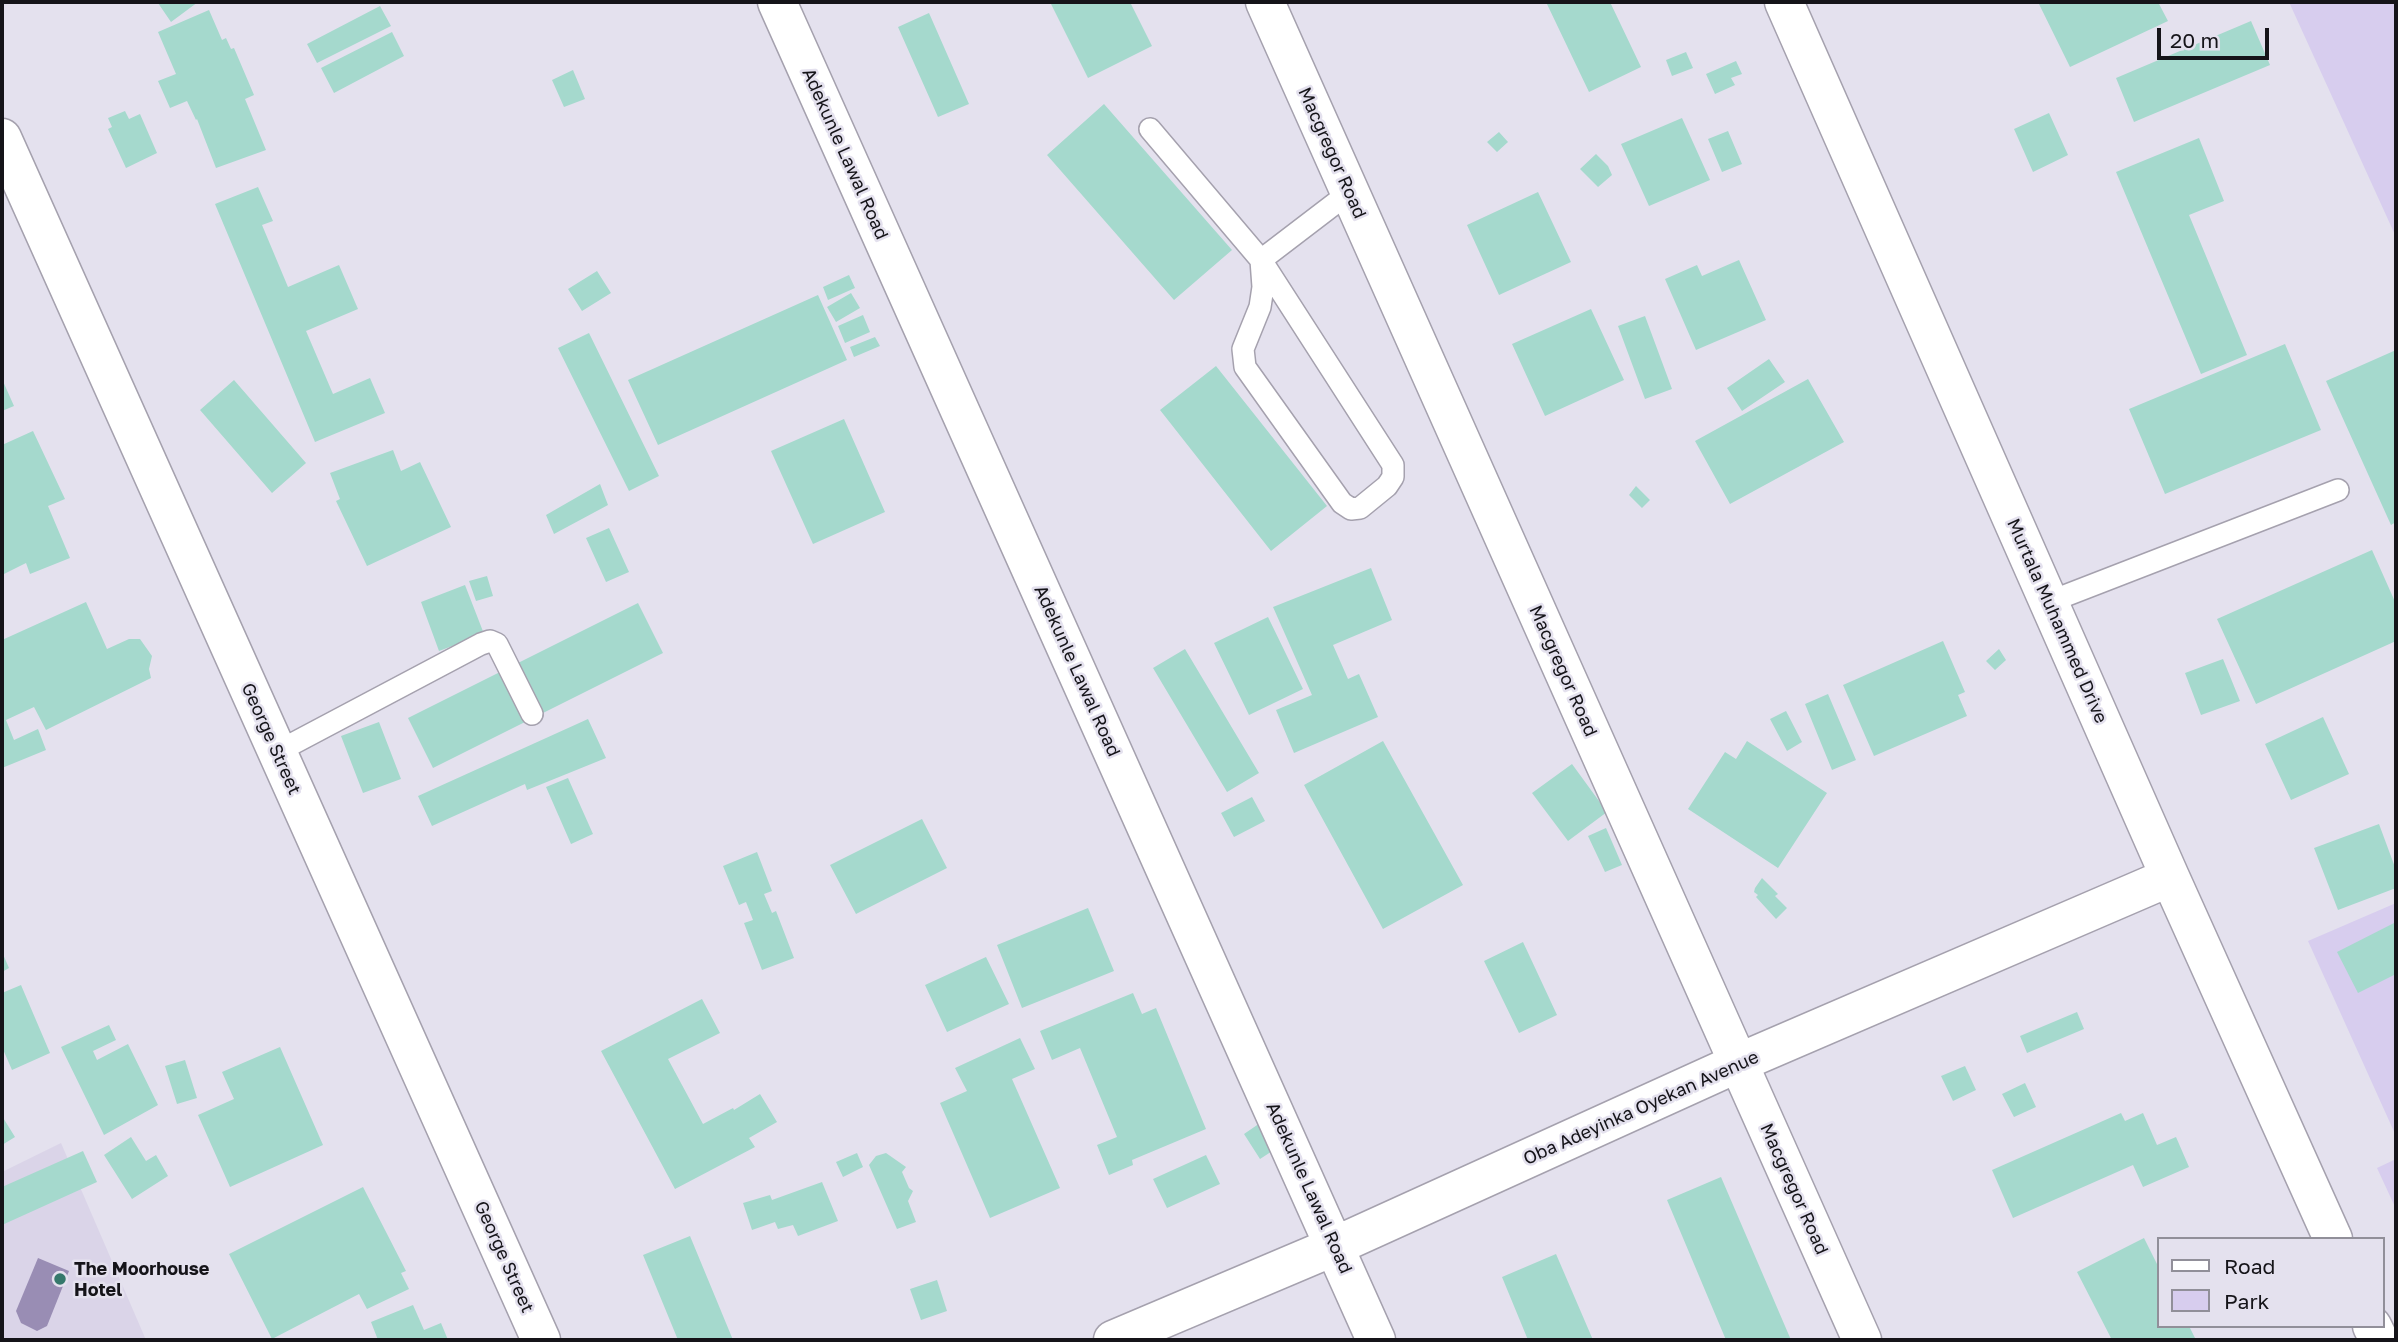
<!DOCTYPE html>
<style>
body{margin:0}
#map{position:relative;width:2398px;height:1342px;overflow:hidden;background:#e4e1ee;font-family:"Golos Text",sans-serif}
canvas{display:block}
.frame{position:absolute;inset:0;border:4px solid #151419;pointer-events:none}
.legend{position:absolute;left:2157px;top:1237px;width:228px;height:91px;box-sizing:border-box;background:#e4e1ee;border:2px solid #918f99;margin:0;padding:9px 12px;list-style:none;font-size:21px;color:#151419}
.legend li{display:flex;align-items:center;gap:14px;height:35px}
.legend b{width:35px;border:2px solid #918f99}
.scale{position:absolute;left:2157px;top:28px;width:112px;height:32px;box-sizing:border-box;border:4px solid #151419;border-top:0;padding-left:9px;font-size:21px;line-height:24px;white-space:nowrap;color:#151419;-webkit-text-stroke:5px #e4e1ee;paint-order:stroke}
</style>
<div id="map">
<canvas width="2398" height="1342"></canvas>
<div class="frame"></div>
<ul class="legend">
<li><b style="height:9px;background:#fff"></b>Road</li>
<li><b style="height:19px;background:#d7cdee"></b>Park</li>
</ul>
<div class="scale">20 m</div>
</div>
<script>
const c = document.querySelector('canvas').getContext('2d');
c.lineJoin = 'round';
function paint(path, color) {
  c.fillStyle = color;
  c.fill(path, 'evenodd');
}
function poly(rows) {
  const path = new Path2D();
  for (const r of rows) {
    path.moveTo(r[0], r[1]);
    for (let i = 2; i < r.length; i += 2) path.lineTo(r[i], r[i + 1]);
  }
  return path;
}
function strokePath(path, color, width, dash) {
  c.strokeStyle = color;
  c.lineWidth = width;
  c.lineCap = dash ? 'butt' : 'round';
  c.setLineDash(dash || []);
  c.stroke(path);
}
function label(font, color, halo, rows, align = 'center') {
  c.font = font + ' "Golos Text",sans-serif';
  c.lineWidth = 5;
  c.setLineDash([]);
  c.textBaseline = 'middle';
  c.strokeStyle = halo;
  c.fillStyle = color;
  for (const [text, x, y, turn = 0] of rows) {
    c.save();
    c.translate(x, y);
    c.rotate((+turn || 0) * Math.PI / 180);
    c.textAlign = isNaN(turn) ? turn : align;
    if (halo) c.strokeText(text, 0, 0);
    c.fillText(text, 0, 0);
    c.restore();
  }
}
paint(poly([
 [61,1143,146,1340,2,1340,2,1172]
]), '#dad4e8');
paint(poly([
 [2289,2,2396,2,2396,237],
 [2396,903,2396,1136,2308,941],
 [2396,1159,2396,1209,2377,1168]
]), '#d7cdee');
paint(poly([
 [38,1258,69,1271,47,1326,37,1331,21,1323,16,1311]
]), '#998db4');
paint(poly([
 [160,2,198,2,171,22,158,3],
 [1050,2,1130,2,1152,46,1088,78],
 [1546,2,1610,2,1641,67,1589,92],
 [2038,2,2158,2,2168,21,2070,67],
 [380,6,391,26,317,63,307,44],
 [209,10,222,40,226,38,231,49,234,48,254,95,245,99,266,150,216,168,197,119,196,120,187,101,170,108,158,81,176,74,158,32],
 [929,13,969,104,938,117,898,27],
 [2251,21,2270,65,2134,122,2116,78],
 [392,32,404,56,334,93,321,68],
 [1686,52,1693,68,1672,76,1666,60],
 [1736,61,1742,74,1731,78,1735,85,1715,94,1706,74],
 [573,70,585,99,564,107,552,80],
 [1104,104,1232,250,1174,300,1047,155],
 [125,111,129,119,140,114,157,153,126,168,108,129,112,127,108,118],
 [2049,113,2068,155,2033,172,2014,129],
 [1682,118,1710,180,1649,206,1621,144],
 [1728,131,1742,164,1722,172,1708,139],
 [1499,132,1508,142,1497,152,1487,142],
 [2199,138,2224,201,2189,215,2247,355,2201,374,2116,172],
 [1596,154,1608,166,1612,175,1598,187,1580,169],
 [258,187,273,221,262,225,288,287,339,265,358,309,306,331,333,394,370,378,385,413,315,442,215,204],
 [1538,192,1571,262,1499,295,1467,225],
 [1739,260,1766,320,1696,350,1665,279,1697,265,1702,276],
 [597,271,611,293,582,311,568,289],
 [849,275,855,288,828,300,823,287],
 [851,293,860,308,836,322,827,307],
 [818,295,847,360,658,445,628,380],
 [1591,309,1624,380,1545,416,1512,344],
 [863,315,870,332,845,343,838,326],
 [1645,316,1672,389,1645,399,1618,326],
 [589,333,659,476,629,491,558,348],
 [875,337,880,346,854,357,850,347],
 [2285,344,2321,430,2165,494,2129,409],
 [2396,350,2396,522,2391,525,2326,381],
 [1769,359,1785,382,1742,411,1727,388],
 [1216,366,1327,506,1271,551,1160,410],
 [2,379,14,406,2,411],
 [1808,379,1844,442,1730,504,1695,441],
 [234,380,306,463,272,493,200,410],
 [844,419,885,512,813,544,771,451],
 [33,431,65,499,48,506,70,558,30,574,26,563,4,574,2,569,2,445],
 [393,450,401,471,420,462,451,527,367,566,336,501,340,499,330,473],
 [600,484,608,505,554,534,546,515],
 [1636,486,1650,500,1642,508,1629,495],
 [609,528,629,572,606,582,586,538],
 [2372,550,2396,604,2396,641,2256,704,2217,619],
 [1371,568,1392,620,1333,645,1348,679,1359,674,1378,717,1294,753,1276,710,1312,695,1273,607],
 [487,576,493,596,476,601,469,581],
 [465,585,484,634,439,651,421,602],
 [86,602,107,649,129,639,140,639,152,656,149,669,151,678,46,730,34,707,6,720,14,740,38,729,46,750,2,768,2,640],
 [638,603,663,653,433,768,408,718],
 [1268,617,1303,689,1249,715,1214,643],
 [1943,641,1965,692,1958,695,1967,716,1874,756,1843,685],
 [1185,649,1259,773,1227,792,1153,668],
 [1999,649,2006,660,1995,670,1986,661],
 [2223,659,2240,701,2201,715,2185,673],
 [1828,694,1856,760,1832,770,1805,704],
 [1786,711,1802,742,1787,751,1770,719],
 [2323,717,2349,774,2291,800,2265,744],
 [588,719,606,758,527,790,525,784,432,826,418,796],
 [379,722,401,779,363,793,341,736],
 [1383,741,1463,885,1383,929,1304,785],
 [1747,741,1827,793,1778,868,1688,809,1725,752,1736,759],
 [1572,764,1607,812,1568,841,1532,793],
 [568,778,593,834,571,844,546,787],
 [1252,797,1265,821,1234,837,1221,813],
 [922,819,947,868,856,914,830,865],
 [2379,824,2396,870,2396,888,2338,910,2314,848],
 [1606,828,1622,865,1605,872,1588,836],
 [757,852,772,891,764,894,772,913,776,911,794,958,762,970,744,923,753,920,746,902,739,905,723,866],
 [1762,878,1778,894,1775,896,1787,908,1776,919,1756,897,1758,895,1754,892,1755,888],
 [1088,908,1114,971,1022,1008,997,945],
 [2396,922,2396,974,2358,993,2337,952],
 [1523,942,1557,1015,1519,1033,1484,961],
 [2,952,9,968,2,972],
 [986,957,1009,1004,947,1032,925,985],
 [21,985,50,1053,12,1070,2,1047,2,993],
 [1133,993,1142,1014,1156,1008,1206,1129,1132,1160,1133,1165,1109,1175,1097,1145,1117,1137,1080,1048,1052,1060,1040,1031],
 [702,999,720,1033,668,1059,703,1124,733,1108,734,1110,760,1094,777,1122,749,1138,755,1147,675,1189,601,1051],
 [2077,1012,2084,1029,2027,1053,2020,1036],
 [109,1025,116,1040,93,1051,97,1060,128,1044,158,1105,104,1135,61,1047],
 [1020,1038,1035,1069,1012,1079,1060,1188,990,1218,940,1103,967,1091,955,1068],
 [280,1047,323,1145,230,1187,198,1115,234,1099,222,1072],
 [185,1060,197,1098,177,1104,165,1066],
 [1965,1066,1976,1090,1953,1101,1941,1076],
 [2025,1083,2036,1107,2014,1117,2002,1094],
 [2121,1113,2125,1121,2143,1113,2157,1145,2176,1137,2189,1167,2143,1187,2133,1165,2013,1218,1992,1170],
 [2,1116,15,1137,2,1145],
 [1263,1121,1280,1146,1260,1159,1244,1134],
 [131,1137,146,1161,156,1155,168,1176,132,1199,104,1155],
 [83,1151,97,1182,2,1225,2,1187],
 [857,1153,863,1167,843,1177,836,1162],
 [886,1153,906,1167,902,1172,909,1188,913,1191,908,1201,916,1222,897,1229,869,1165,876,1156],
 [1206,1155,1220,1184,1167,1208,1153,1179],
 [1721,1177,1791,1340,1726,1340,1667,1200],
 [822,1182,838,1221,798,1236,793,1225,778,1229,775,1222,752,1230,743,1203,770,1195,772,1200],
 [363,1187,406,1271,401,1273,409,1289,367,1309,359,1294,272,1339,229,1254],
 [690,1236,733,1340,678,1340,643,1255],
 [2144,1238,2158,1266,2158,1326,2189,1326,2196,1340,2112,1340,2077,1272],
 [1556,1254,1593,1340,1528,1340,1502,1277],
 [937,1280,947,1311,921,1320,910,1289],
 [413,1305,424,1330,441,1323,448,1340,378,1340,371,1322]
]), '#a5d9cd');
const service = poly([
 [1150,129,1261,260,1263,287,1260,307,1243,349,1245,367,1342,503,1351,509,1360,508,1387,486,1393,477,1393,465,1261,260,1350,192],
 [2049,602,2338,490],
 [277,752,481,644,490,641,497,644,532,714]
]);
const minor = poly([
 [1265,2,1862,1340],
 [2,138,541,1340]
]);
const secondary = poly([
 [777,2,1376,1340],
 [1784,2,2170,877,2333,1239],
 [2372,1326,2379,1340],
 [1113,1340,1335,1246,1738,1063,2170,877]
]);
strokePath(service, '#a5a1ae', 24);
strokePath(minor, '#a5a1ae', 41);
strokePath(secondary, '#a5a1ae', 41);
strokePath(service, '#fff', 21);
strokePath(minor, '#fff', 38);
strokePath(secondary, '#fff', 38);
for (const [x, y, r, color] of [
 [60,1279,7,"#35786b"]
]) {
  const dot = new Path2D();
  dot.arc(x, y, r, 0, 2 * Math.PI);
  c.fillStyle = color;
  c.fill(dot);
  strokePath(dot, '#e4e1ee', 2.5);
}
label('18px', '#151419', '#e4e1ee', [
 ["Macgregor Road",1332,153,66],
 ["Adekunle Lawal Road",845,154,66],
 ["Murtala Muhammed Drive",2057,621,66],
 ["Adekunle Lawal Road",1077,671,66],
 ["Macgregor Road",1563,671,66],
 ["George Street",271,739,66],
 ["Oba Adeyinka Oyekan Avenue",1641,1108,-24],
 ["Adekunle Lawal Road",1309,1188,66],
 ["Macgregor Road",1794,1189,66],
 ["George Street",504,1257,66]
]);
label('bold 18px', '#151419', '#e4e1ee', [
 ["The Moorhouse",74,1269],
 ["Hotel",74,1290]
], 'left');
</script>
